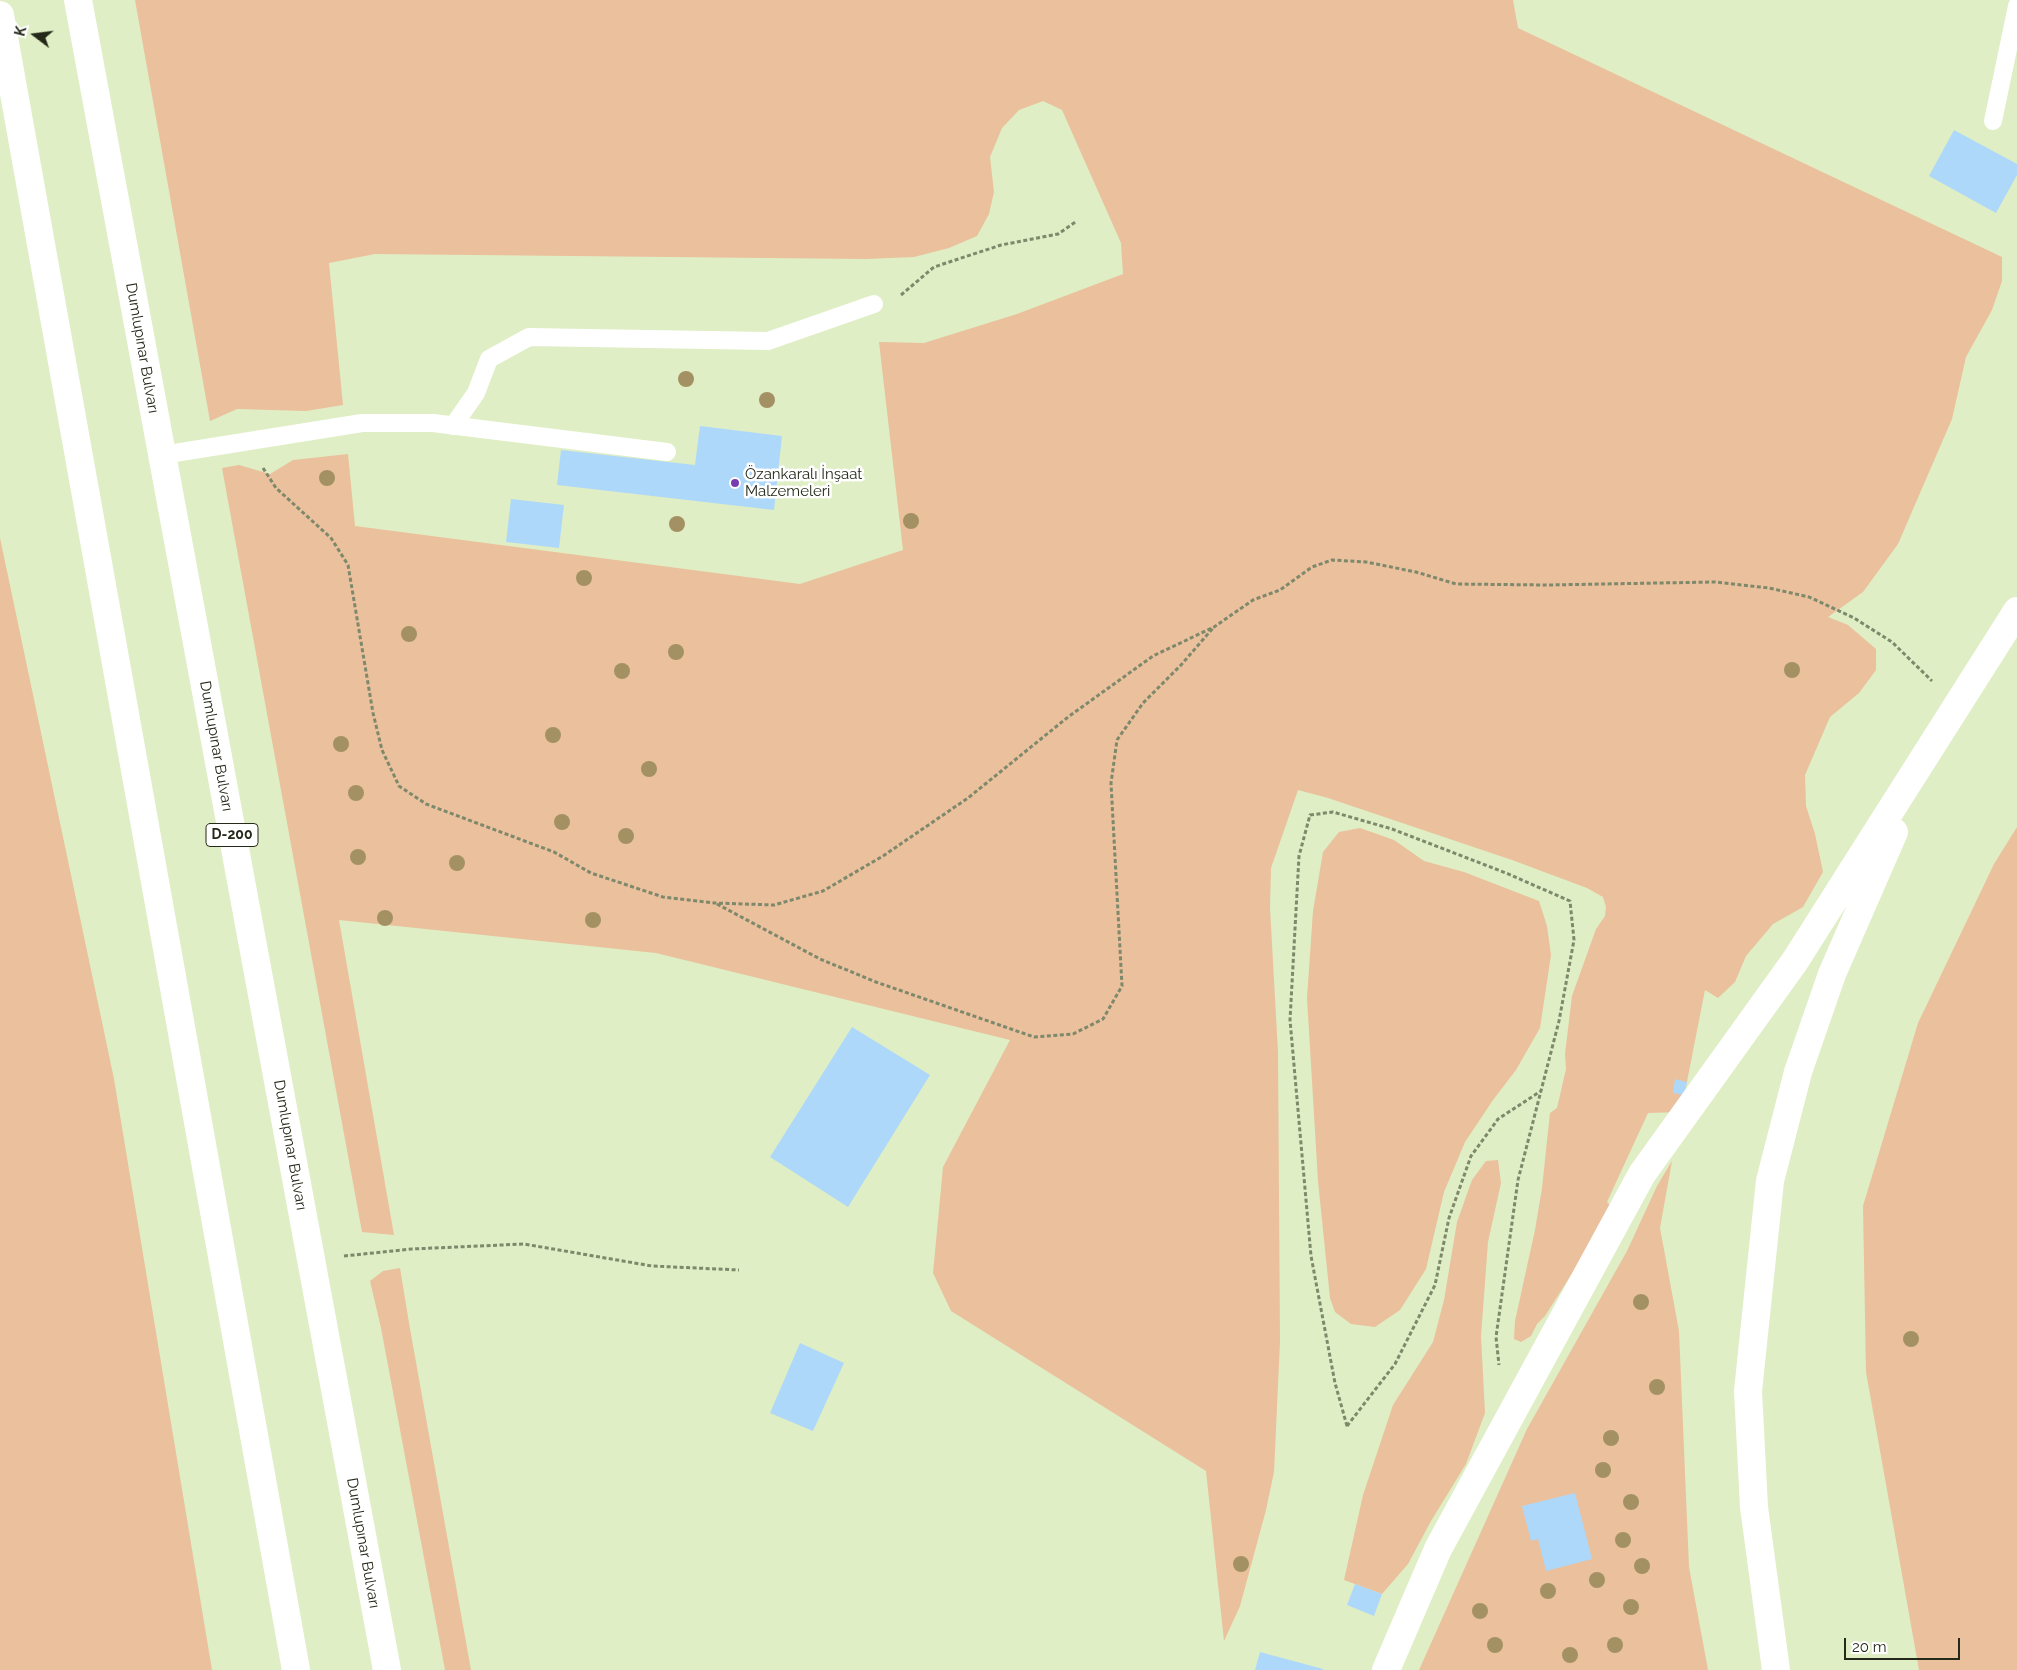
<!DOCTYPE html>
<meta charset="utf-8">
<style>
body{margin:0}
#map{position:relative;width:2017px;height:1670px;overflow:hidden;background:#dfeec4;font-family:Raleway,sans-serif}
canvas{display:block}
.north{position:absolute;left:10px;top:10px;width:50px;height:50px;-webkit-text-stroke:4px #fff;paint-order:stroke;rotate:285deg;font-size:14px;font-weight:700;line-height:20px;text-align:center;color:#242919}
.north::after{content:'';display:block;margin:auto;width:18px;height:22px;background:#242919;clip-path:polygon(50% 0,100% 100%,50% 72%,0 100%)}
.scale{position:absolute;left:1844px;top:1638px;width:116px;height:22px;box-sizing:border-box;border:2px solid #242919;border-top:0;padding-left:6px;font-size:15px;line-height:18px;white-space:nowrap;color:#242919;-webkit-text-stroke:4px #fff;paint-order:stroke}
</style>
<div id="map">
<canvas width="2017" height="1670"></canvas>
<div class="north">K</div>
<div class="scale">20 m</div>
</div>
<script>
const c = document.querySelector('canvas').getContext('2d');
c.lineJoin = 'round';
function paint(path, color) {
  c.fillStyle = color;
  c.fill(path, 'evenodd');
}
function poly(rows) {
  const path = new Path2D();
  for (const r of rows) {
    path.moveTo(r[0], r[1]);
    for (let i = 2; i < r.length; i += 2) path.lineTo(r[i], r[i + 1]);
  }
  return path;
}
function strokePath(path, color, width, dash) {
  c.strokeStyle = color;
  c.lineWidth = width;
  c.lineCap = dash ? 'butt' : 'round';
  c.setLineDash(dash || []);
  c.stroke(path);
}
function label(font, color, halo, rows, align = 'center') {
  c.font = font + ' Raleway,sans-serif';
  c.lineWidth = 5;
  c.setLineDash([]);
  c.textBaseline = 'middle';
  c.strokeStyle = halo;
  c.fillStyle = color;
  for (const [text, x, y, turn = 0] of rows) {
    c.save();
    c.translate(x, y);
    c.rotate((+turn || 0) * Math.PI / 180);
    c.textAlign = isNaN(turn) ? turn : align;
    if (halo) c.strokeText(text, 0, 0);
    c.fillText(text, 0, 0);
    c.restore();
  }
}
paint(poly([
 [135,0,1513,0,1518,28,2002,257,2002,281,1992,310,1966,357,1952,419,1898,544,1863,592,1828,617,1848,625,1876,649,1876,670,1859,693,1830,717,1805,775,1806,806,1815,834,1823,872,1803,907,1773,924,1746,956,1735,982,1718,998,1705,990,1681,1112,1648,1113,1607,1202,1610,1205,1585,1253,1545,1316,1537,1324,1531,1336,1521,1342,1514,1339,1515,1321,1535,1230,1542,1188,1550,1113,1557,1108,1566,1069,1565,1054,1572,996,1596,929,1605,916,1606,907,1603,897,1587,888,1512,860,1328,798,1298,790,1271,868,1270,908,1278,1052,1280,1342,1274,1472,1266,1510,1240,1606,1224,1641,1206,1471,951,1311,933,1273,943,1167,1010,1040,656,953,339,920,394,1235,362,1232,222,468,239,465,270,474,293,460,348,454,355,526,800,584,903,550,879,342,924,343,1017,314,1123,274,1121,243,1062,110,1043,101,1019,110,1002,128,990,157,994,192,989,214,977,236,949,248,914,257,866,259,375,254,329,263,343,405,306,411,237,409,210,421],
 [0,538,114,1079,212,1670,0,1670],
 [2017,827,2017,1670,1919,1670,1866,1372,1863,1206,1918,1023,1994,864],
 [1360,828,1394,840,1424,861,1464,872,1539,901,1547,926,1551,955,1540,1028,1516,1070,1493,1100,1465,1142,1444,1192,1426,1269,1400,1310,1375,1327,1351,1324,1335,1312,1330,1298,1318,1181,1307,998,1313,911,1323,852,1339,832],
 [1498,1160,1501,1183,1488,1242,1481,1336,1485,1413,1466,1464,1431,1521,1408,1564,1382,1594,1344,1580,1363,1495,1393,1405,1433,1342,1444,1300,1457,1222,1472,1180,1486,1161],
 [1672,1161,1660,1228,1679,1331,1689,1567,1708,1670,1419,1670,1527,1429,1627,1251,1657,1186],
 [400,1268,409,1323,471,1670,445,1670,381,1328,370,1281,383,1271]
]), '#eac09d');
paint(poly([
 [1954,130,2017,164,2017,175,1996,213,1929,176],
 [700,426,782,436,774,510,557,485,561,450,695,465],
 [511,499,564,505,559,548,506,542],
 [852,1027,930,1075,848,1207,770,1157],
 [1675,1079,1687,1082,1684,1095,1673,1093],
 [800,1343,844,1363,813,1431,770,1413],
 [1575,1493,1592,1559,1546,1571,1538,1539,1531,1541,1522,1506],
 [1355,1584,1382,1594,1374,1616,1347,1605],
 [1260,1652,1323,1669,1323,1670,1255,1670]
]), '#aed8fa');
strokePath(poly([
 [901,295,934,267,1001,245,1058,234,1077,221],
 [263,468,276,488,331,538,348,565,373,713,382,750,399,786,426,804,554,852,591,873,663,897,715,903,774,905,823,891,883,856,968,798,1068,717,1153,656,1214,627,1253,600,1280,590,1312,567,1332,560,1366,562,1416,572,1456,584,1547,585,1715,582,1769,588,1809,597,1854,618,1892,642,1932,681],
 [717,904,820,959,876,982,1034,1037,1073,1034,1103,1019,1122,986,1111,783,1117,740,1143,703,1181,665,1213,628],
 [344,1256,412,1249,524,1244,652,1266,739,1270],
 [1347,1426,1335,1383,1311,1256,1290,1020,1299,856,1310,815,1333,812,1392,829,1506,873,1570,901,1574,940,1559,1021,1518,1180,1496,1337,1499,1365],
 [1347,1426,1395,1364,1435,1285,1449,1218,1471,1156,1498,1119,1541,1091]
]), '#7e886b', 3, [4, 2.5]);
strokePath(poly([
 [1993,121,2017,6],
 [453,426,476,393,489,359,529,337,768,341,874,304],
 [162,455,362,423,433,423,667,452]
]), '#fff', 18);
strokePath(poly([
 [1386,1670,1438,1549,1642,1174,1795,961,2017,611],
 [1776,1670,1754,1507,1748,1391,1770,1181,1798,1072,1832,974,1894,832]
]), '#fff', 28);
strokePath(poly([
 [78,0,387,1670],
 [0,15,296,1670]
]), '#fff', 28);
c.fillStyle = '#a49163';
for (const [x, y] of [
 [686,379],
 [767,400],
 [327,478],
 [911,521],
 [677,524],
 [584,578],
 [409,634],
 [676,652],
 [1792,670],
 [622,671],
 [553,735],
 [341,744],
 [649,769],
 [356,793],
 [562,822],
 [626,836],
 [358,857],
 [457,863],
 [385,918],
 [593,920],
 [1641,1302],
 [1911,1339],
 [1657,1387],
 [1611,1438],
 [1603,1470],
 [1631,1502],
 [1623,1540],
 [1241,1564],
 [1642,1566],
 [1597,1580],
 [1548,1591],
 [1631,1607],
 [1480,1611],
 [1495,1645],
 [1615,1645],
 [1570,1655]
]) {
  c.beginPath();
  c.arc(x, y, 8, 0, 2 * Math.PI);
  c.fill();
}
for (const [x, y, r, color] of [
 [735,483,5,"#763cb2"]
]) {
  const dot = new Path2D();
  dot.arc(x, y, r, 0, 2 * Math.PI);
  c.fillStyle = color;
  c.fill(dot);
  strokePath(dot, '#fff', 2);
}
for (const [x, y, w] of [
 [232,835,52]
]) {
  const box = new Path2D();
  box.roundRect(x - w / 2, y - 11.5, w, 23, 4);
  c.fillStyle = '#fff';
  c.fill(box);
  strokePath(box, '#242919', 1);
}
label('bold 14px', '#242919', null, [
 ["D-200",232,835]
]);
label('15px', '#242919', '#fff', [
 ["Dumlupınar Bulvarı",142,348,80],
 ["Dumlupınar Bulvarı",216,746,80],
 ["Dumlupınar Bulvarı",290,1145,80],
 ["Dumlupınar Bulvarı",363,1543,80]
]);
label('15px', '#242919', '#fff', [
 ["Özankaralı İnşaat",745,474],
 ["Malzemeleri",745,491]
], 'left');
</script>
